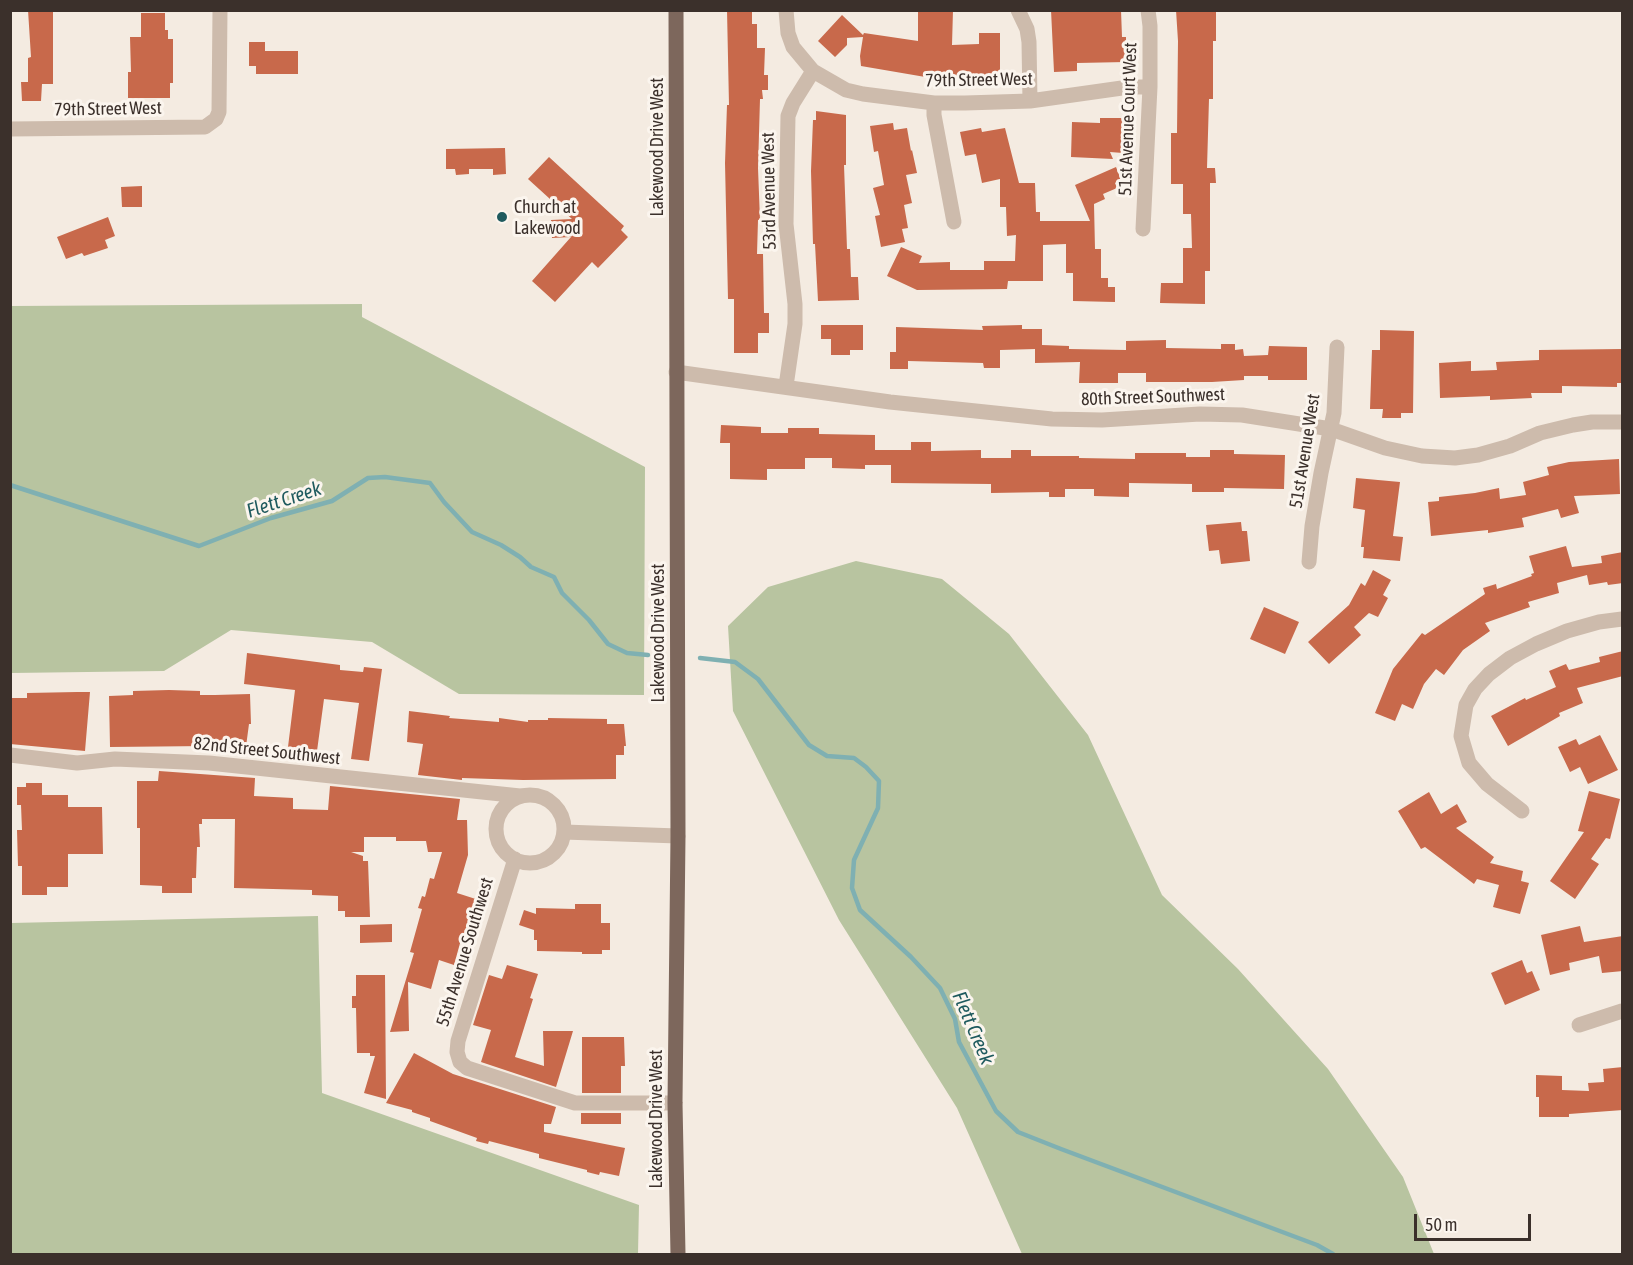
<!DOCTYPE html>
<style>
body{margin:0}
#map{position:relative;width:1633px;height:1265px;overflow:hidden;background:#f4ebe1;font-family:"Asap Condensed",sans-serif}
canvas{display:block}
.frame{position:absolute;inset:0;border:12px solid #3b302b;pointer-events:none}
.scale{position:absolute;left:1414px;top:1214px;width:117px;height:27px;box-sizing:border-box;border:3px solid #3b302b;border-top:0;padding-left:8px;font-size:18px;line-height:21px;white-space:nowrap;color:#3b302b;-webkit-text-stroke:4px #fbf5ee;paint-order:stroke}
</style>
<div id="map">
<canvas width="1633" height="1265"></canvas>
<div class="frame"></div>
<div class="scale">50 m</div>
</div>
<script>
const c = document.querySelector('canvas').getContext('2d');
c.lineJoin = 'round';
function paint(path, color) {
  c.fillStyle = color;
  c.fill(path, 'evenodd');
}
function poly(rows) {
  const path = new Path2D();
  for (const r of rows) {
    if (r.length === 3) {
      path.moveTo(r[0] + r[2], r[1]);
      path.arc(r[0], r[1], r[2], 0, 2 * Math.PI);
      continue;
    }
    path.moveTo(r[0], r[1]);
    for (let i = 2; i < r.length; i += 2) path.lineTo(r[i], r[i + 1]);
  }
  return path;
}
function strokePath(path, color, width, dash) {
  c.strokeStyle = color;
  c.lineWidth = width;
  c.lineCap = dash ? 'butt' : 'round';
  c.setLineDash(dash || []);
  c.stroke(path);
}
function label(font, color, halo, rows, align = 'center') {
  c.font = font + ' "Asap Condensed",sans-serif';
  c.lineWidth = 6;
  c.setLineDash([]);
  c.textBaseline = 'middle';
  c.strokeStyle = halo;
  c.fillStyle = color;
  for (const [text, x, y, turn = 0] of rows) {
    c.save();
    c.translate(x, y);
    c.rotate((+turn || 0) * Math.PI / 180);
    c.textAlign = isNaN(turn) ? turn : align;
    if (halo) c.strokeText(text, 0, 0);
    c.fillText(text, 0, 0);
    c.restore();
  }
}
paint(poly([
 [362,304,362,317,645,467,644,695,459,694,372,642,231,630,164,671,11,673,11,306],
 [856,561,942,579,1009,634,1088,735,1162,895,1238,969,1328,1069,1403,1177,1434,1254,1022,1254,957,1108,839,920,733,711,728,626,768,587],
 [318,916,322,1093,639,1205,638,1254,11,1254,11,923]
]), '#b8c4a0');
strokePath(poly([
 [10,485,199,546,271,518,332,501,368,478,385,477,430,483,444,502,472,532,501,545,520,557,531,567,554,577,562,593,589,620,608,644,627,653,648,655],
 [700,658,735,662,758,679,809,745,827,756,854,758,866,767,879,781,878,808,854,860,852,888,860,910,911,957,940,988,955,1019,959,1042,996,1111,1018,1132,1061,1149,1317,1245,1333,1254]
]), '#7fb0b2', 4.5);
paint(poly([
 [28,10,53,10,53,84,42,84,41,101,22,101,21,82,28,82,28,58,31,57],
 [727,10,752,10,752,24,757,24,757,48,765,48,764,75,768,75,768,90,762,90,763,99,760,99,758,168,760,220,758,220,757,254,763,254,764,313,769,313,769,333,758,333,758,353,734,353,734,299,728,299,725,163,727,105,729,105],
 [918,10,953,10,952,45,979,44,979,33,1000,33,1000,78,937,79,861,66,860,56,863,37,847,38,847,45,835,57,818,41,842,15,863,35,864,33,918,41],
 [1051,10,1121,10,1122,37,1126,37,1126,62,1077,63,1077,71,1054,72],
 [1176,10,1216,10,1216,41,1213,41,1213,99,1209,99,1207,168,1215,168,1216,183,1210,183,1210,271,1205,271,1205,304,1160,303,1161,283,1183,283,1183,248,1192,248,1191,214,1183,214,1183,184,1171,184,1171,133,1177,133,1178,41],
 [141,13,165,13,165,30,168,30,168,39,173,39,173,83,170,83,170,98,128,98,128,72,131,72,130,37,141,37],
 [249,42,265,42,265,51,298,51,298,74,256,74,256,66,249,66],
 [816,111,846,115,846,165,844,165,847,249,850,249,851,277,858,277,859,300,818,301,815,244,813,244,811,171,813,120,816,120],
 [1100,118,1124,118,1123,153,1110,152,1113,159,1071,157,1072,122,1100,123],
 [893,123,894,130,907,128,911,151,912,150,917,173,906,175,912,203,904,205,908,228,902,229,905,242,881,247,875,216,880,215,873,188,884,185,878,151,874,152,870,126],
 [981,128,982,132,1005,128,1019,183,1035,183,1036,212,1040,212,1040,221,1090,221,1075,185,1116,167,1121,180,1115,183,1117,188,1103,194,1105,199,1094,204,1095,249,1101,249,1101,278,1108,278,1108,287,1115,287,1115,302,1073,301,1073,273,1066,273,1066,244,1043,245,1043,281,1008,281,1007,289,917,290,887,276,901,247,922,256,919,263,950,262,950,270,984,270,984,261,1015,261,1016,235,1007,236,1006,207,1000,207,1000,179,982,183,976,154,965,156,960,132],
 [505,148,506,174,493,175,493,169,469,169,469,174,456,175,455,169,446,169,446,149],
 [549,157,624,226,621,230,628,237,598,268,592,262,555,302,532,281,571,237,552,238,551,220,572,219,528,179],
 [142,186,142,207,122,207,121,187],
 [108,217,115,236,105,240,108,248,84,256,82,253,66,259,57,237],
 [821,325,863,325,863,350,850,350,850,355,831,355,831,339,821,339],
 [1022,325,1022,329,1042,329,1042,345,1069,346,1069,349,1126,350,1126,341,1166,340,1166,348,1221,349,1221,344,1235,344,1235,350,1243,349,1244,356,1268,355,1269,346,1307,347,1307,380,1268,380,1268,376,1244,376,1244,380,1212,382,1146,382,1146,373,1118,373,1118,383,1079,383,1080,362,1035,363,1035,349,1000,350,1000,368,984,368,983,363,908,361,908,369,890,369,890,352,896,352,896,327,983,330,982,326],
 [1380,330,1414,331,1413,413,1401,413,1401,418,1382,418,1383,409,1370,409,1372,350,1380,350],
 [1623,349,1623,383,1617,383,1617,387,1562,386,1562,393,1531,393,1532,398,1490,400,1490,396,1440,398,1439,363,1471,361,1471,371,1497,370,1496,362,1539,360,1539,350],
 [721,425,761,427,761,433,788,433,788,428,819,428,819,434,875,435,875,450,911,450,911,442,931,442,931,451,981,450,981,458,1011,458,1011,450,1031,450,1031,456,1079,456,1079,458,1135,459,1135,453,1186,453,1186,457,1210,457,1210,450,1234,450,1234,454,1285,455,1284,489,1224,488,1224,492,1192,492,1192,484,1129,483,1129,497,1094,496,1094,489,1065,489,1065,497,1049,497,1049,492,991,493,991,484,891,483,891,465,865,465,865,469,832,468,832,458,805,458,805,469,767,469,767,480,730,479,730,443,720,443],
 [1619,459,1620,494,1574,496,1579,513,1561,518,1558,509,1522,518,1524,527,1488,533,1488,530,1431,536,1428,502,1439,501,1439,497,1475,493,1499,488,1500,499,1526,495,1523,482,1549,475,1547,467,1569,462],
 [1356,478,1400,482,1393,536,1403,537,1400,561,1363,558,1364,547,1361,547,1365,510,1353,508],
 [1241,522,1242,531,1247,531,1250,561,1221,564,1219,550,1209,551,1206,525],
 [1566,546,1572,567,1602,563,1601,556,1623,552,1623,583,1608,585,1607,582,1589,585,1587,575,1557,583,1559,593,1528,602,1530,607,1485,623,1490,631,1463,650,1444,675,1436,669,1424,684,1413,709,1402,704,1395,721,1375,713,1393,669,1422,633,1425,635,1485,594,1483,588,1496,584,1497,589,1532,576,1531,574,1534,573,1529,556],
 [1373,570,1391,580,1383,595,1388,598,1378,617,1369,613,1354,627,1361,635,1329,664,1308,642,1349,605,1361,583,1365,586],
 [1264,607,1299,622,1285,654,1250,639],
 [1623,651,1623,676,1577,688,1583,703,1559,713,1560,716,1508,746,1491,716,1525,698,1526,700,1556,687,1549,671,1566,664,1569,670,1600,662,1599,657],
 [247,653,340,665,340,670,363,672,364,667,382,669,369,761,351,759,359,703,324,699,317,751,288,747,295,690,244,684],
 [169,690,200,691,200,695,215,695,250,694,251,724,249,724,245,754,207,749,207,746,110,747,109,696,133,695,133,691],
 [77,692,90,692,85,751,10,744,12,698,27,698,27,693],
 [409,711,450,716,449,718,499,722,499,718,528,722,528,720,548,720,548,718,607,719,607,724,624,724,626,746,624,746,624,755,616,755,616,779,523,780,462,778,462,780,418,775,423,744,407,742],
 [1600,735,1618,770,1588,784,1580,767,1570,772,1558,747,1576,739,1579,745],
 [159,771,255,778,254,796,293,798,293,809,328,810,330,786,460,799,457,820,467,820,468,855,457,893,485,902,472,939,462,936,454,965,439,960,431,989,408,982,409,1031,390,1032,414,953,410,952,422,909,418,908,422,896,425,897,430,878,434,879,442,852,428,852,426,841,396,841,396,837,364,837,364,852,351,852,363,856,363,861,368,861,370,917,345,917,345,911,338,911,338,896,312,895,312,890,234,888,235,819,202,819,202,824,199,824,200,847,197,847,196,878,192,878,192,893,162,893,162,886,140,885,140,828,137,828,137,781,158,781],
 [26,783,42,783,42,795,68,795,68,807,102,807,103,854,68,854,68,887,47,887,47,895,22,895,22,866,18,866,17,830,22,830,21,805,17,805,17,787,26,787],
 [1589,791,1620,799,1610,839,1606,838,1591,859,1599,864,1575,899,1550,881,1584,832,1578,831],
 [1429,792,1441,814,1457,804,1467,822,1456,828,1494,857,1490,863,1523,871,1521,881,1529,883,1520,914,1493,907,1499,885,1477,879,1474,884,1425,847,1421,849,1398,811],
 [575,904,601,904,601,923,610,923,610,950,602,950,602,954,582,954,582,952,537,951,537,940,534,940,534,930,519,925,524,910,536,914,536,908,575,909],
 [392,924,392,942,360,943,360,925],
 [1580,926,1584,942,1623,936,1623,971,1602,973,1599,956,1569,963,1570,970,1550,975,1541,935],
 [1522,960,1527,973,1532,971,1540,990,1505,1005,1491,973],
 [507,965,538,974,530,998,533,999,515,1057,544,1066,543,1031,573,1031,556,1087,481,1062,491,1030,473,1025,489,975,502,979],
 [356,975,385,975,386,1099,364,1093,375,1056,370,1056,370,1053,357,1053,356,1008,352,1008,352,996,356,996],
 [582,1037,624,1037,625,1066,621,1066,621,1093,582,1093],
 [414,1053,453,1074,556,1107,551,1124,544,1124,544,1132,625,1148,619,1176,600,1172,599,1175,587,1172,587,1170,539,1158,539,1154,489,1141,488,1144,476,1141,477,1138,430,1121,430,1118,412,1112,412,1110,386,1103],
 [1623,1067,1623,1110,1569,1114,1569,1117,1539,1117,1539,1097,1536,1097,1536,1075,1562,1076,1562,1090,1589,1091,1588,1083,1604,1082,1603,1069],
 [581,1113,621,1113,621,1124,581,1124]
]), '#c8694b');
strokePath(poly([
 [786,10,788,33,793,47,813,71,846,90,863,94,934,103,965,103,1030,101,1129,87,1150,87],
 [1018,10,1027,29,1029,42,1030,101],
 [934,103,934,115,954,222],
 [10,129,205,127,216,119,219,112,220,10],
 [1143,229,1150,87,1150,26,1148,10],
 [676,372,890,402,1052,419,1102,420,1200,414,1242,415,1331,429,1385,448,1422,456,1455,458,1478,455,1510,446,1540,433,1573,425,1592,422,1622,422],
 [786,386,795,324,795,304,786,224,788,116,793,103,813,71],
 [1309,562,1312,526,1321,473,1334,413,1337,347],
 [10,755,77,763,115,759,209,763,520,796],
 [530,829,34],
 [1522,811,1487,784,1469,763,1461,736,1466,705,1475,689,1489,674,1510,658,1536,644,1567,631,1599,622,1622,619],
 [564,832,678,836],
 [515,859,458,1041,457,1052,460,1062,467,1068,575,1103,675,1103],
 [1579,1025,1622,1011]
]), '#cdbbac', 15);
strokePath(poly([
 [676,10,678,836,675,1103,678,1254]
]), '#7d675c', 15);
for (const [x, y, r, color] of [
 [502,217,6,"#1f5a5e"]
]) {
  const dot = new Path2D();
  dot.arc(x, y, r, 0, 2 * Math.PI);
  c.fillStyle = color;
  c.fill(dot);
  strokePath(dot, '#fbf5ee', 2);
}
label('18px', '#3b302b', '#fbf5ee', [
 ["79th Street West",979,80,-1],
 ["79th Street West",108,109,-1],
 ["51st Avenue Court West",1128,119,-88],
 ["Lakewood Drive West",657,147,-90],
 ["53rd Avenue West",769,191,-91],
 ["80th Street Southwest",1153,397,-2],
 ["51st Avenue West",1305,451,-81],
 ["Lakewood Drive West",658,633,-90],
 ["82nd Street Southwest",267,751,6],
 ["55th Avenue Southwest",465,952,-73],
 ["Lakewood Drive West",656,1119,-90]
]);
label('18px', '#3b302b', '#fbf5ee', [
 ["Church at",514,207],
 ["Lakewood",514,228]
], 'left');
label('italic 20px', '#1f5a5e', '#fbf5ee', [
 ["Flett Creek",284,500,-18],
 ["Flett Creek",973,1028,67]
]);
</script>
